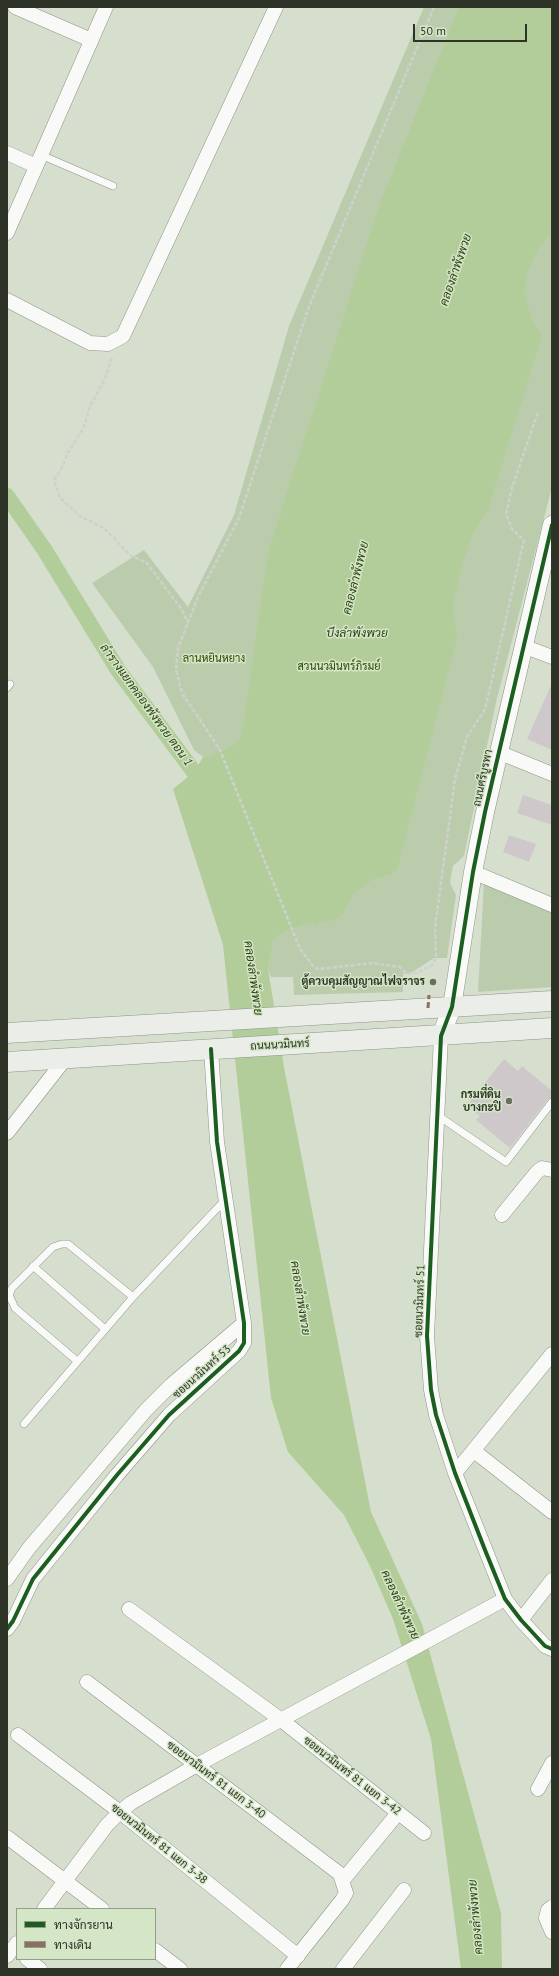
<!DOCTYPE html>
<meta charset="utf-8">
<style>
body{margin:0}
#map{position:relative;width:559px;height:1976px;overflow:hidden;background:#d6dfce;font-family:"PT Sans",Sarabun,sans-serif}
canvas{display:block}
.frame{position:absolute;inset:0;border:8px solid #2d3327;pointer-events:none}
.legend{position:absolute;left:16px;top:1908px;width:140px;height:52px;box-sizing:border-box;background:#d5e6c7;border:1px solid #929e87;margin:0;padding:5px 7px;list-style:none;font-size:12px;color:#2d3327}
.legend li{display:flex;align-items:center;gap:8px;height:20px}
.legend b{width:20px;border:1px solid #929e87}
.scale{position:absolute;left:413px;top:24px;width:114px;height:18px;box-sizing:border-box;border:2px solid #2d3327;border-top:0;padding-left:5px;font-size:12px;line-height:14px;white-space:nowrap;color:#2d3327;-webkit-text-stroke:3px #d5e6c7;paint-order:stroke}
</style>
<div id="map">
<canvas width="559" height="1976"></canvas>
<div class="frame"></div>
<ul class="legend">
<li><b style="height:5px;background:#1b5e20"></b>ทางจักรยาน</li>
<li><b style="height:5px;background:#8d6e63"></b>ทางเดิน</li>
</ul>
<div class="scale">50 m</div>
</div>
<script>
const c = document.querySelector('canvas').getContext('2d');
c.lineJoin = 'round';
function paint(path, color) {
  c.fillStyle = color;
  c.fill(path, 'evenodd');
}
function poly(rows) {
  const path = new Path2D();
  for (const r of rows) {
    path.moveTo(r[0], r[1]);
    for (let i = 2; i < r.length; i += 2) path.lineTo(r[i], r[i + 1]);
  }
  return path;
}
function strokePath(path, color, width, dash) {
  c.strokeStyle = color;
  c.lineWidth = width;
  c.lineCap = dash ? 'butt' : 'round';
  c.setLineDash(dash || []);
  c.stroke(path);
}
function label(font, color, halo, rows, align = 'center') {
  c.font = font + ' "PT Sans",Sarabun,sans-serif';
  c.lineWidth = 3;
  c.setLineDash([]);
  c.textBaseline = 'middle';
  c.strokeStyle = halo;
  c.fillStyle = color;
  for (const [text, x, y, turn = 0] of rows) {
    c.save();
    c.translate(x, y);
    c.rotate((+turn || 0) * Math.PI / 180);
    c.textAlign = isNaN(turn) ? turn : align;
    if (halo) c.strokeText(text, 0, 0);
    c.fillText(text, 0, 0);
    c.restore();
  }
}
paint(poly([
 [424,7,552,7,552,487,497,698,464,856,453,866,450,883,456,895,447,958,434,958,411,973,403,974,403,992,294,995,293,977,271,977,268,969,274,940,203,757,194,750,153,667,92,583,144,550,188,607,234,515,289,326],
 [484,882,552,910,552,987,478,992]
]), '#bbccad');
paint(poly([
 [459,7,552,7,552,233,538,249,528,271,524,292,529,310,535,326,542,336,488,510,472,536,462,563,453,608,457,639,397,870,391,874,370,881,353,895,343,914,336,920,318,923,318,926,304,924,280,934,274,940,268,969,284,1067,371,1512,422,1624,501,1913,502,1969,461,1969,431,1739,393,1619,370,1566,344,1515,288,1452,271,1398,223,945,173,789,194,772,203,757,208,757,239,742,243,728,268,552,380,203]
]), '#b2cd9a');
strokePath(poly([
 [7,496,44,549,118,670,194,772,204,792]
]), '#b2cd9a', 16);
paint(poly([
 [552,683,552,750,527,739],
 [523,795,552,805,552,825,517,813],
 [509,835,536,844,529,862,503,852],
 [504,1059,518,1071,522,1066,552,1091,552,1097,548,1099,510,1148,476,1120,480,1116,467,1105]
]), '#cec8cb');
const service = poly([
 [41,155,113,186],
 [7,688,10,684],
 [437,1115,506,1162,552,1102],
 [33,1266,105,1329],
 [77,1361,15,1308,9,1295,12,1288,53,1247,62,1244,68,1244,133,1297],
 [24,1424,133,1297,226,1199]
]);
const minor = poly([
 [15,7,91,40],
 [7,153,36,166],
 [7,233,106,7],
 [7,300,90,343,108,344,123,336,276,7],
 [523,646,552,657],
 [498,752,552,774],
 [473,872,552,905],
 [441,1036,427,1336,431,1390,436,1415,455,1473,505,1599,521,1620,545,1646,552,1649],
 [7,1133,66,1058],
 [502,1215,537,1172,542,1168,552,1170],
 [474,1451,552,1512],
 [455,1473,552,1354],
 [7,1579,29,1548,146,1410,171,1385,244,1323],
 [129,1609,280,1719,424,1833],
 [521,1620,552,1580],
 [7,1629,13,1621,33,1579,117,1475,169,1415,239,1351,244,1343,244,1323,217,1142,211,1049],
 [87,1682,340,1874,346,1893,342,1900,287,1969],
 [18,1735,120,1812,298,1956],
 [538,1789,552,1763],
 [7,1837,102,1909],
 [343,1880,398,1813],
 [552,1907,548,1910,546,1918,552,1932],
 [44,1909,107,1825,120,1812,131,1803,197,1765,505,1599],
 [155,1950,180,1969],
 [7,1956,17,1943],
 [27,1959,40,1969],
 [343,1969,404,1890]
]);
const tertiary = poly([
 [441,1036,452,1007,473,872,485,812,552,525]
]);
const secondary = poly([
 [7,1033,552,1001],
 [7,1062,552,1028]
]);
strokePath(service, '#8d9487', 8);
strokePath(minor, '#8d9487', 15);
strokePath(tertiary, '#8d9487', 19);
strokePath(secondary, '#8d9487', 21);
strokePath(poly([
 [434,7,308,309,239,518,198,597,178,648,176,670,182,693,220,750,300,949,314,967,319,969,372,963,400,967,407,974,417,973,432,965,436,958,435,928,455,779,467,737,484,711,487,701,524,540,512,529,506,514,512,488,538,412],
 [112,358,103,383,90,406,84,427,67,454,63,466,54,480,60,498,81,517,104,528,131,556,146,562,182,610,188,623]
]), '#cfd1cd', 2.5, [4, 2]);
strokePath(service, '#f9faf8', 7);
strokePath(minor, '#f9faf8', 14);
strokePath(tertiary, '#f9faf8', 18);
strokePath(secondary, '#eaede8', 20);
strokePath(poly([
 [428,1008,429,995]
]), '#8d6e63', 3, [6, 3]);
strokePath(poly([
 [552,525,485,812,473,872,452,1007,441,1036,427,1336,431,1390,436,1415,455,1473,485,1550,505,1599,521,1620,545,1646,552,1649],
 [7,1629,13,1621,33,1579,117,1475,169,1415,239,1351,244,1343,244,1323,217,1142,211,1049]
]), '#1b5e20', 4);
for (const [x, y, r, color] of [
 [433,982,4,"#686f61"],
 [509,1101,4,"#686f61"]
]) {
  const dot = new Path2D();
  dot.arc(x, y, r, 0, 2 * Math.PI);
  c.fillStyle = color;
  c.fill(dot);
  strokePath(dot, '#d5e6c7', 1.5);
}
label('11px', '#2c4b02', '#d5e6c7', [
 ["ลานหยินหยาง",214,659],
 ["สวนนวมินทร์ภิรมย์",339,667]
]);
label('11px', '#2d3327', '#d5e6c7', [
 ["ถนนศรีบูรพา",483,778,-78],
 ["ถนนนวมินทร์",280,1045,-3],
 ["ซอยนวมินทร์ 51",420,1301,-88],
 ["ซอยนวมินทร์ 53",202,1372,-42],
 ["ซอยนวมินทร์ 81 แยก 3-42",352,1776,38],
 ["ซอยนวมินทร์ 81 แยก 3-40",216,1780,37],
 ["ซอยนวมินทร์ 81 แยก 3-38",159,1844,39]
]);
label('bold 11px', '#2d3327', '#d5e6c7', [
 ["ตู้ควบคุมสัญญาณไฟจราจร",425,982],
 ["กรมที่ดิน",501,1095],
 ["บางกะปิ",501,1108]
], 'right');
label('italic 12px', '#2d4416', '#d5e6c7', [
 ["คลองลำพังพวย",456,270,-71],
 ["คลองลำพังพวย",356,578,-76],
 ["บึงลำพังพวย",357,634],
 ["ลำรางแยกคลองพังพวย ตอน 1",146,705,54],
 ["คลองลำพังพวย",253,978,82],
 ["คลองลำพังพวย",300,1298,81],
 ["คลองลำพังพวย",400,1605,65],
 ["คลองลำพังพวย",476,1917,-95]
]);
</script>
